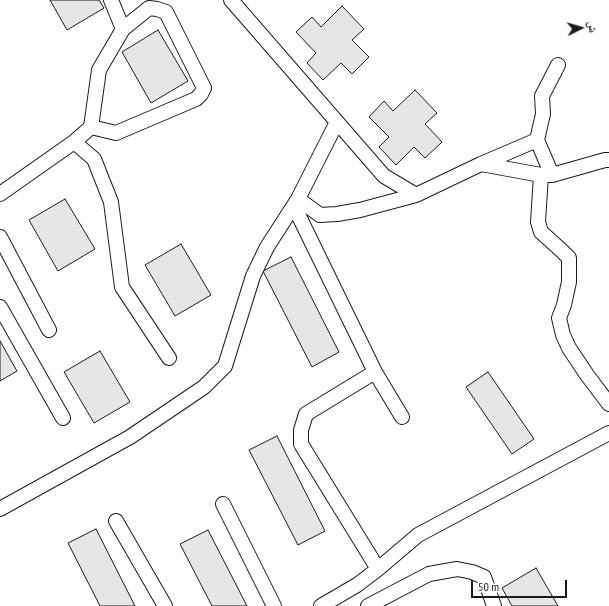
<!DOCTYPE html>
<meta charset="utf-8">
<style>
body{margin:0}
#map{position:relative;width:609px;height:606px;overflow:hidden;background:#fff;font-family:"PT Sans Narrow","Noto Naskh Arabic",sans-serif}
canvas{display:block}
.north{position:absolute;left:561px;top:8px;width:40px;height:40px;-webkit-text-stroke:3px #fff;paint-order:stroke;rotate:85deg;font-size:11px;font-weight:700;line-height:16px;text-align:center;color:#1a1a1a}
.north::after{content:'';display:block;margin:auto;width:14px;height:18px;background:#1a1a1a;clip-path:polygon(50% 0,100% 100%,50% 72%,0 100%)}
.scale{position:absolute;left:471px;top:580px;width:96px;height:18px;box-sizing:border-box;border:2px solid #1a1a1a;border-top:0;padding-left:5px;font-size:12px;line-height:14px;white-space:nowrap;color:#1a1a1a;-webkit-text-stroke:3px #fff;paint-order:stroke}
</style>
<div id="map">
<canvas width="609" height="606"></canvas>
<div class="north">ش</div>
<div class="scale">50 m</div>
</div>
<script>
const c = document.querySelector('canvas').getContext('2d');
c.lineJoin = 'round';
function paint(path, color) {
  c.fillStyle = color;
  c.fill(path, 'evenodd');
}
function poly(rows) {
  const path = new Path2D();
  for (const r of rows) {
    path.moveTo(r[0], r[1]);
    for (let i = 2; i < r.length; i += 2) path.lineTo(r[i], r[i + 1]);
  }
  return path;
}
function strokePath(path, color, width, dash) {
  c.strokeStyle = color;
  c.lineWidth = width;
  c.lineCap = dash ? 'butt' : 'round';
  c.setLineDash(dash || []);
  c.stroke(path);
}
const building = poly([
 [50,0,99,0,104,8,67,30,50,0],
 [342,6,364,29,352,40,369,57,352,74,341,63,323,80,307,63,316,53,296,32,312,17,321,27,342,6],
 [158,30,188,81,151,103,122,52,158,30],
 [415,90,437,113,425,124,442,142,425,158,414,147,396,165,379,147,389,137,369,117,384,101,393,111,415,90],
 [65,199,95,249,58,271,29,220,65,199],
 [181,244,211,295,175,316,145,265,181,244],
 [291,257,339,352,312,367,263,271,291,257],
 [0,341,17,371,0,381,0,341],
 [100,351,130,402,94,423,64,372,100,351],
 [488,372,534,439,512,454,466,387,488,372],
 [277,436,325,531,298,545,249,450,277,436],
 [96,529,135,606,100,606,68,543,96,529],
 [208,530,247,606,212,606,180,544,208,530],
 [536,568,558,606,512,606,502,588,536,568]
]);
paint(building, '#e6e6e6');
strokePath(building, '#1a1a1a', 1);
const minor = poly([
 [111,0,123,29],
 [231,0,384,176,416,195],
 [74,142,91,127,99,70,123,29,149,8,157,9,166,12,204,88,201,94,196,99,116,133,91,127],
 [481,164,537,140],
 [541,175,538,222,541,232,561,250,569,258,569,282,564,305,559,318,563,335,569,348,587,375,609,404],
 [552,175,537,140,543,114,542,96,558,65],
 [0,194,74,142,94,159,111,202,122,287,169,358],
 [298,199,320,215,337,214,360,210,416,195,481,164,541,175,552,175,605,160,609,160],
 [294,206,375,372,402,417],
 [0,237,49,330],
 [0,307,63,418],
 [375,372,306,414,301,430,301,444,378,569],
 [223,504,274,606],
 [0,509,130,437,204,387,225,366,253,276,267,247,298,199,337,122],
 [116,521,165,606],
 [321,606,357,585,378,569,418,535,609,433],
 [368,606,429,574,457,569,472,572,484,577,494,606]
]);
strokePath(minor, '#1a1a1a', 16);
strokePath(minor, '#fff', 14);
</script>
